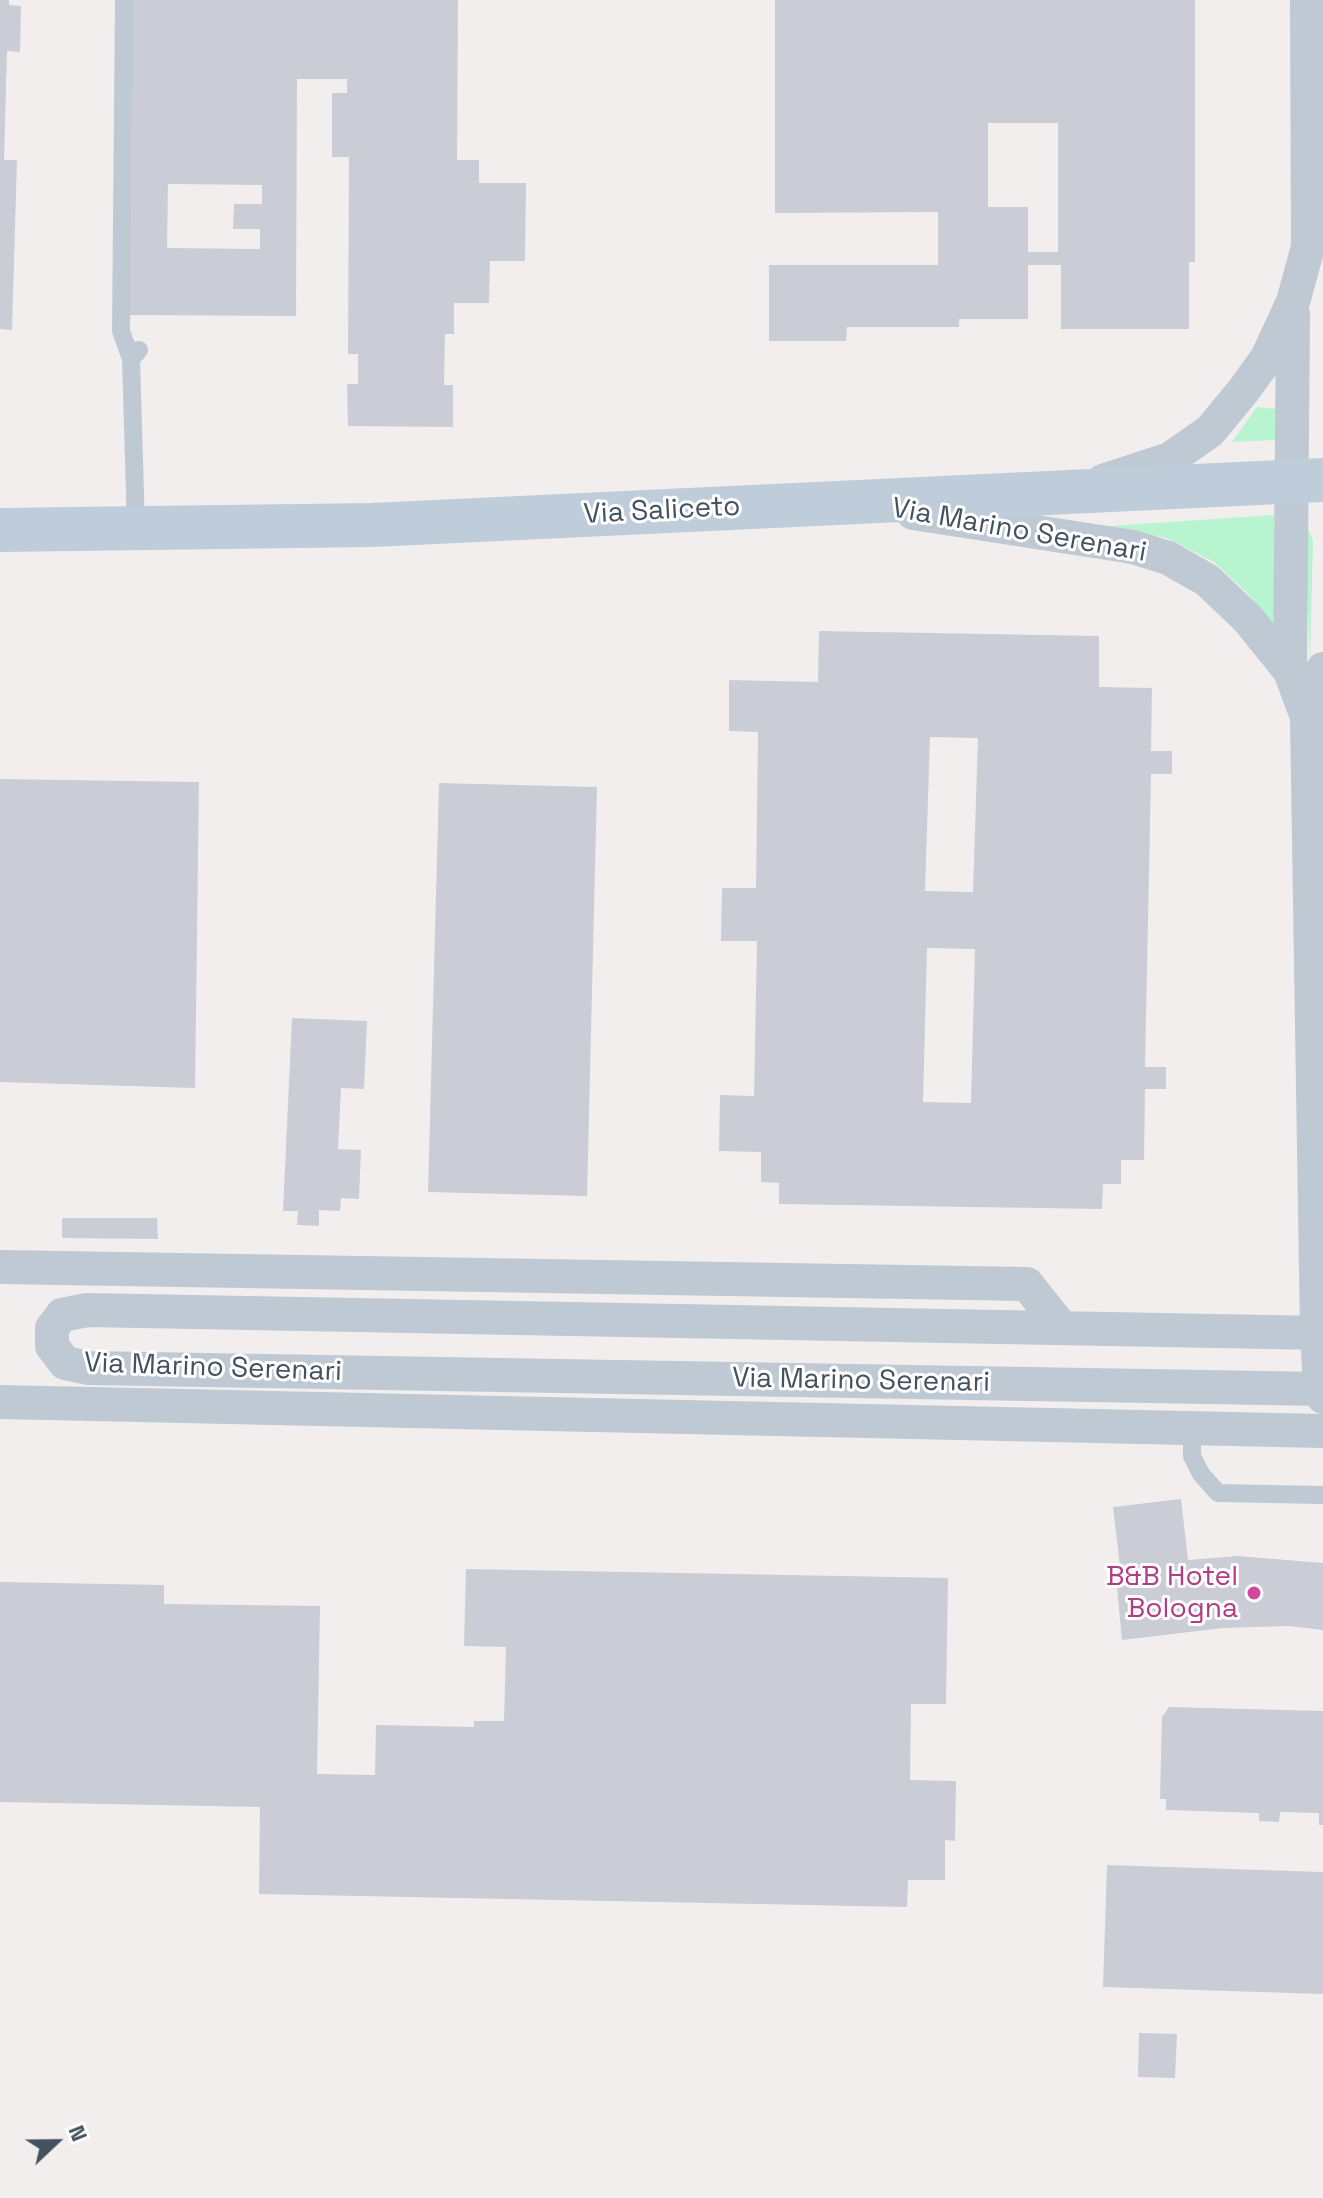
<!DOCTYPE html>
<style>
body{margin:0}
#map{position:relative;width:1323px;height:2198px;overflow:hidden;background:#f2eeee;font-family:"Space Grotesk",sans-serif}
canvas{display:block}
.north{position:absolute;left:16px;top:2102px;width:80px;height:80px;-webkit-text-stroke:6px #fff;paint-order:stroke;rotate:68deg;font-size:22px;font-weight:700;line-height:32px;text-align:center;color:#44525f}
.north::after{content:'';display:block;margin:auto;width:28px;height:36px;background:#44525f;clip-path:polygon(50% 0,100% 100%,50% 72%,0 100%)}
</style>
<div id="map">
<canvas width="1323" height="2198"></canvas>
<div class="north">N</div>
</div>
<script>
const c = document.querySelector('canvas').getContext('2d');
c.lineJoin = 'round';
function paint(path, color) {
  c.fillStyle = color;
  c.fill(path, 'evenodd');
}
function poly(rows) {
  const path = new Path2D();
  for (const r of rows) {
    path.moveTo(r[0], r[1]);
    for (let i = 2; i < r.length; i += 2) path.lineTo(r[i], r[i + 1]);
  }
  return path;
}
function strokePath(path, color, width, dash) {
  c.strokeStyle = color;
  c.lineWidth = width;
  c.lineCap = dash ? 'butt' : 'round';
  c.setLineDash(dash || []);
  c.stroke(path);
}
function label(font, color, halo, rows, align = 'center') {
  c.font = font + ' "Space Grotesk",sans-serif';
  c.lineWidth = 6;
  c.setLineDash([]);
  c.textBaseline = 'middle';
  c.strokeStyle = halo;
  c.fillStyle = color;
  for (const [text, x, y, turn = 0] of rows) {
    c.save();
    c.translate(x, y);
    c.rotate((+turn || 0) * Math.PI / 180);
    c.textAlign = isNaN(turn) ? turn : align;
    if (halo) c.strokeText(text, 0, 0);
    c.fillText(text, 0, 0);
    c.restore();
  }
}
paint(poly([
 [1257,407,1277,409,1276,440,1232,442],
 [1274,515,1275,627,1249,595,1214,562,1166,538,1109,526],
 [1309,530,1313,541,1310,664,1305,542]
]), '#b8f4cf');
paint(poly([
 [0,0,9,0,9,5,21,6,20,52,7,51,4,160,17,160,12,330,0,329],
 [132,0,458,0,457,160,479,160,479,183,526,183,525,261,490,261,489,303,454,303,454,334,445,334,444,385,453,385,453,427,348,426,347,384,358,384,358,354,348,354,349,157,332,157,332,93,347,93,347,79,297,79,296,316,130,315],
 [168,184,262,185,262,204,234,204,233,229,260,229,260,249,167,248],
 [775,0,1195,0,1195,262,1189,262,1189,329,1061,329,1061,265,1028,265,1028,319,959,319,959,327,847,327,846,341,769,341,769,265,938,265,938,212,775,213],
 [988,123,1058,123,1058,252,1028,252,1028,207,988,207],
 [819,631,1099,636,1099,687,1152,688,1151,751,1172,751,1172,774,1151,774,1145,1067,1166,1067,1166,1089,1145,1089,1144,1160,1121,1160,1121,1184,1103,1184,1102,1209,779,1204,779,1183,761,1182,761,1152,719,1151,720,1095,754,1096,757,941,721,941,722,888,756,888,758,732,729,731,729,680,818,682],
 [930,737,978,738,973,892,925,891],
 [927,948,975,949,971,1103,923,1102],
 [0,779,199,782,195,1088,0,1082],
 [439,783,597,787,587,1196,428,1192],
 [292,1018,367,1021,364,1089,341,1088,338,1149,361,1150,359,1199,341,1198,340,1211,319,1210,319,1226,297,1225,298,1211,283,1211],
 [62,1218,157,1218,158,1239,62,1238],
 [1181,1499,1188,1560,1238,1556,1323,1563,1323,1630,1289,1626,1223,1628,1122,1640,1115,1567,1120,1566,1113,1507],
 [466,1569,948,1578,946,1704,911,1704,910,1780,956,1781,955,1841,945,1840,945,1880,908,1880,907,1907,259,1894,260,1807,0,1802,0,1582,164,1585,164,1604,320,1606,317,1774,375,1775,376,1725,474,1727,474,1721,504,1721,506,1647,464,1646],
 [1169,1707,1323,1711,1323,1825,1319,1825,1319,1813,1280,1812,1279,1822,1259,1821,1259,1813,1166,1810,1166,1799,1160,1799,1162,1717],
 [1107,1865,1323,1872,1323,1994,1103,1987],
 [1139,2033,1177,2034,1175,2078,1138,2077]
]), '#cacdd5');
strokePath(poly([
 [124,0,121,331,131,359],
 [136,528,131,359,139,350],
 [1192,1428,1192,1456,1201,1474,1218,1493,1323,1495]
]), '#bec9d3', 18);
strokePath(poly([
 [1103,481,1170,459,1210,431,1243,391,1267,358,1293,302,1308,247,1307,0],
 [913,513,1133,547,1168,558,1207,580,1248,619,1290,671,1307,717,1317,1333,1320,1389,1323,1397],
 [1290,671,1293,314],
 [1307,717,1323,669],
 [0,1267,1027,1284,1061,1327],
 [1323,1333,87,1310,62,1315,52,1328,52,1346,65,1363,89,1368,1323,1389],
 [0,1402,1323,1431]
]), '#bec9d3', 34);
strokePath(poly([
 [0,530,372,525,1323,480]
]), '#bfccda', 44);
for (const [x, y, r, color] of [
 [1254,1593,8,"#d1479c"]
]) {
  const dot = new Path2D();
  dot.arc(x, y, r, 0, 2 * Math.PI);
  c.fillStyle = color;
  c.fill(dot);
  strokePath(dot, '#fff', 3);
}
label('28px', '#44525f', '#fff', [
 ["Via Saliceto",662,511,-3],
 ["Via Marino Serenari",1019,531,10],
 ["Via Marino Serenari",213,1368,2],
 ["Via Marino Serenari",861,1381,1]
]);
label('28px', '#b23c85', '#fff', [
 ["B&B Hotel",1238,1577],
 ["Bologna",1238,1609]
], 'right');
</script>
